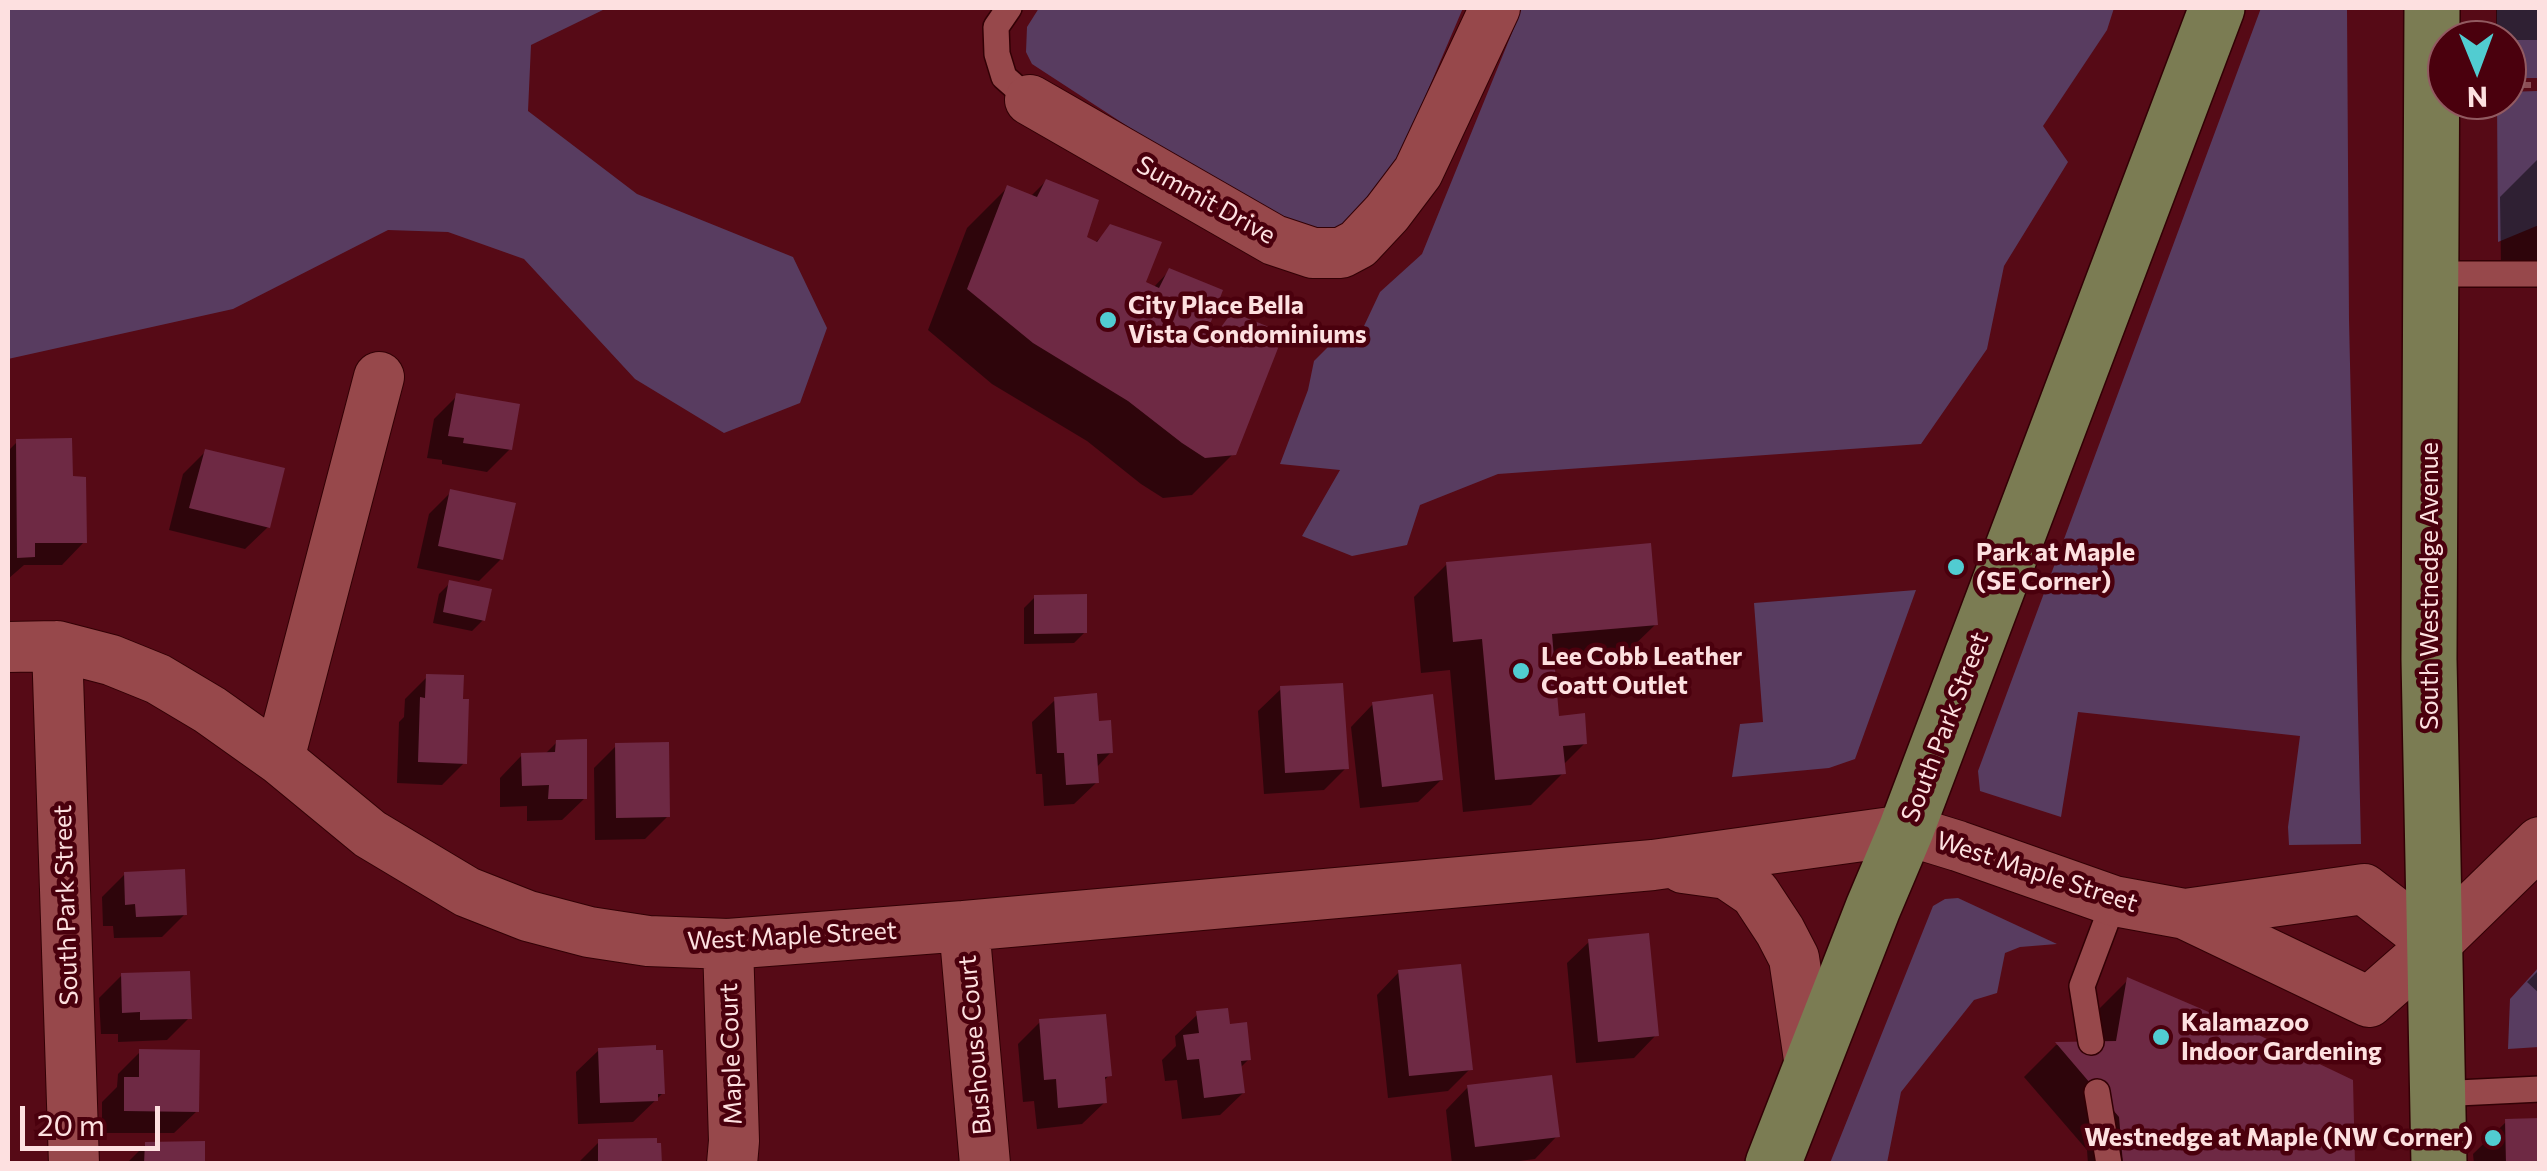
<!DOCTYPE html>
<style>
body{margin:0}
#map{position:relative;width:2547px;height:1171px;overflow:hidden;background:#560a16;font-family:Commissioner,sans-serif}
canvas{display:block}
.frame{position:absolute;inset:0;border:10px solid #fde0e0;pointer-events:none}
.north{position:absolute;left:2427px;top:20px;width:100px;height:100px;box-sizing:border-box;background:#4a000d;border:2px solid #925a61;border-radius:50%;rotate:179deg;font-size:28px;font-weight:700;line-height:40px;text-align:center;color:#fde0e0}
.north::after{content:'';display:block;margin:auto;width:35px;height:45px;background:#51ccd1;clip-path:polygon(50% 0,100% 100%,50% 72%,0 100%)}
.scale{position:absolute;left:20px;top:1106px;width:140px;height:45px;box-sizing:border-box;border:5px solid #fde0e0;border-top:0;padding-left:12px;font-size:30px;line-height:35px;white-space:nowrap;color:#fde0e0;-webkit-text-stroke:8px #4a000d;paint-order:stroke}
</style>
<div id="map">
<canvas width="2547" height="1171"></canvas>
<div class="frame"></div>
<div class="north">N</div>
<div class="scale">20 m</div>
</div>
<script>
const c = document.querySelector('canvas').getContext('2d');
c.lineJoin = 'round';
function paint(path, color) {
  c.fillStyle = color;
  c.fill(path, 'evenodd');
}
function poly(rows) {
  const path = new Path2D();
  for (const r of rows) {
    path.moveTo(r[0], r[1]);
    for (let i = 2; i < r.length; i += 2) path.lineTo(r[i], r[i + 1]);
  }
  return path;
}
function strokePath(path, color, width, dash) {
  c.strokeStyle = color;
  c.lineWidth = width;
  c.lineCap = dash ? 'butt' : 'round';
  c.setLineDash(dash || []);
  c.stroke(path);
}
function label(font, color, halo, rows, align = 'center') {
  c.font = font + ' Commissioner,sans-serif';
  c.lineWidth = 9;
  c.setLineDash([]);
  c.textBaseline = 'middle';
  c.strokeStyle = halo;
  c.fillStyle = color;
  for (const [text, x, y, turn = 0] of rows) {
    c.save();
    c.translate(x, y);
    c.rotate((+turn || 0) * Math.PI / 180);
    c.textAlign = isNaN(turn) ? turn : align;
    if (halo) c.strokeText(text, 0, 0);
    c.fillText(text, 0, 0);
    c.restore();
  }
}
paint(poly([
 [8,8,607,8,531,45,528,111,637,194,793,257,827,328,800,403,724,433,635,379,524,259,448,232,388,230,233,309,8,359],
 [1039,8,1463,8,1396,165,1375,201,1335,231,1279,225,1032,64,1026,52,1027,27],
 [1522,8,2114,8,2107,30,2043,126,2068,162,2004,266,1987,349,1921,444,1498,474,1420,505,1407,545,1352,556,1302,536,1340,470,1280,464,1308,390,1314,361,1337,338,1364,326,1380,292,1422,254],
 [2261,8,2347,8,2349,320,2361,844,2289,845,2288,827,2300,736,2078,712,2061,817,1980,791,1978,771],
 [2497,8,2539,8,2539,78,2507,78,2507,40,2497,40],
 [2537,91,2540,93,2539,225,2498,242,2497,100,2507,100,2507,92],
 [1916,590,1855,759,1829,768,1732,777,1740,724,1763,722,1754,603],
 [1958,898,2057,944,2020,947,2005,953,1997,993,1974,1000,1901,1092,1887,1163,1830,1163,1933,906,1945,899],
 [2539,967,2539,1047,2508,1049,2510,999]
]), '#583c60');
paint(poly([
 [2496,8,2540,8,2540,263,2501,263,2500,197,2538,159,2537,40,2496,40],
 [1046,181,1084,238,1095,243,1111,227,1143,283,1153,288,1169,271,1206,329,1217,332,1233,315,1233,454,1192,495,1163,498,1141,484,1087,441,992,384,928,330,967,228,1007,188,1030,197],
 [457,396,510,449,487,472,442,464,442,460,427,458,434,419],
 [17,442,71,478,84,542,62,565,24,565,8,579,8,451],
 [206,451,268,527,245,549,169,530,183,474],
 [451,492,501,559,479,581,417,568,429,514],
 [1447,564,1656,624,1623,656,1552,663,1557,718,1585,743,1562,766,1563,773,1531,805,1463,812,1450,670,1421,673,1414,597],
 [450,583,483,620,472,631,433,623,439,594],
 [1035,597,1085,632,1074,643,1024,644,1024,608],
 [427,677,464,763,442,785,397,783,399,722,404,717,405,699],
 [1281,689,1346,768,1324,790,1264,794,1258,711],
 [1055,700,1096,723,1111,752,1096,768,1097,782,1074,804,1044,806,1042,774,1036,774,1032,722],
 [1373,704,1441,780,1418,802,1360,808,1351,727],
 [557,742,585,798,562,820,527,821,527,806,500,807,500,778,522,755,544,755],
 [616,746,668,816,645,839,595,840,594,768],
 [125,874,185,914,162,937,114,938,113,926,103,926,102,897],
 [1590,941,1656,1035,1634,1058,1576,1063,1567,963],
 [2540,969,2540,994,2527,982],
 [1399,972,1470,1069,1448,1091,1388,1098,1377,995],
 [122,975,189,1018,167,1040,118,1042,118,1034,101,1034,99,998],
 [2128,980,2353,1164,2088,1164,2087,1150,2024,1077,2056,1045,2090,1044,2096,1012],
 [1198,1014,1228,1027,1249,1059,1240,1068,1243,1093,1220,1115,1182,1119,1177,1080,1165,1081,1162,1060,1176,1046,1175,1036],
 [1040,1022,1109,1075,1103,1082,1105,1102,1082,1124,1037,1129,1034,1101,1023,1102,1018,1044],
 [599,1050,663,1093,633,1122,578,1124,576,1072],
 [140,1052,197,1111,174,1133,102,1133,102,1102,117,1087,118,1074],
 [1468,1087,1557,1136,1535,1159,1496,1164,1452,1164,1446,1110],
 [2506,1122,2540,1164,2474,1164,2473,1154],
 [599,1142,659,1164,577,1164],
 [146,1144,203,1164,126,1164]
]), '#0007');
paint(poly([
 [1046,179,1099,200,1087,237,1097,242,1110,224,1162,242,1146,282,1159,288,1169,268,1223,290,1209,327,1219,330,1232,312,1284,333,1236,455,1205,458,1182,443,1128,401,1033,343,967,289,1007,185,1037,197],
 [456,393,520,404,512,450,463,443,464,438,448,436],
 [72,438,73,476,86,477,87,543,35,543,35,557,17,558,16,439],
 [205,449,285,468,270,528,189,508],
 [450,489,516,503,503,560,438,546],
 [1651,543,1658,625,1552,634,1559,716,1585,713,1587,744,1563,746,1566,774,1495,780,1482,639,1453,642,1446,562],
 [449,580,492,589,485,621,443,612],
 [1087,594,1087,633,1034,634,1034,595],
 [426,674,464,675,463,699,469,699,467,764,418,762,420,697,425,698],
 [1343,683,1349,769,1285,773,1280,686],
 [1097,693,1099,721,1111,720,1113,753,1097,754,1099,783,1066,785,1064,753,1057,753,1054,697],
 [1433,694,1443,780,1382,787,1372,702],
 [587,739,587,799,548,799,549,785,522,786,521,753,555,752,556,740],
 [669,742,670,817,616,818,615,743],
 [185,869,187,915,136,917,135,904,125,905,124,872],
 [1649,933,1659,1036,1598,1042,1588,939],
 [1461,964,1473,1070,1409,1076,1398,970],
 [190,971,192,1019,140,1020,140,1012,122,1013,121,973],
 [2127,977,2225,1019,2353,1080,2355,1164,2123,1164,2119,1117,2055,1042,2116,1041],
 [1228,1008,1230,1024,1247,1022,1251,1060,1241,1061,1245,1093,1204,1098,1199,1059,1187,1060,1183,1035,1199,1033,1196,1011],
 [1106,1014,1112,1076,1105,1077,1107,1103,1058,1108,1056,1079,1044,1080,1039,1019],
 [656,1045,656,1050,663,1050,665,1094,658,1094,658,1101,600,1103,598,1048],
 [139,1049,200,1050,199,1112,124,1111,124,1077,139,1077],
 [1552,1075,1560,1137,1475,1147,1467,1085],
 [2540,1118,2540,1164,2506,1164,2505,1119],
 [657,1138,657,1143,661,1143,662,1164,598,1164,598,1139],
 [205,1141,205,1164,144,1164,145,1142]
]), '#6e2944');
const lane = poly([
 [1009,8,996,27,997,54,1004,77,1030,100],
 [2431,274,2540,274],
 [2091,1042,2082,986,2114,901],
 [2097,1092,2109,1164],
 [2437,1094,2540,1089]
]);
const street = poly([
 [1030,100,1274,240,1313,253,1341,253,1358,244,1387,213,1418,172,1495,8],
 [57,646,74,1164],
 [8,647,57,646,111,660,158,679,210,710,279,759,370,834,467,892,528,916,589,932,648,941,728,944,964,926,1653,865,1906,830,1958,846,2114,901,2185,914,2369,1002,2435,944,2540,842],
 [279,759,379,377],
 [1683,868,1727,874,1755,893,1780,931,1794,958,1810,1066],
 [2185,914,2364,889,2435,944],
 [964,926,985,1164],
 [728,944,734,1141,732,1164]
]);
const primary = poly([
 [2432,8,2429,659,2439,1164],
 [1773,1164,1873,908,1906,830,2217,8]
]);
strokePath(lane, '#320005', 28);
strokePath(street, '#320005', 52);
strokePath(primary, '#320005', 58);
strokePath(poly([
 [2507,85,2540,85]
]), '#8b4e56', 6, [8, 8]);
strokePath(lane, '#97484b', 25);
strokePath(street, '#97484b', 50);
strokePath(primary, '#7b7c53', 55);
for (const [x, y, r, color] of [
 [1108,320,10,"#51ccd1"],
 [1956,567,10,"#51ccd1"],
 [1521,671,10,"#51ccd1"],
 [2161,1037,10,"#51ccd1"],
 [2493,1138,10,"#51ccd1"]
]) {
  const dot = new Path2D();
  dot.arc(x, y, r, 0, 2 * Math.PI);
  c.fillStyle = color;
  c.fill(dot);
  strokePath(dot, '#4a000d', 4);
}
label('25px', '#fde0e0', '#4a000d', [
 ["Summit Drive",1206,200,29],
 ["South Westnedge Avenue",2430,586,-90],
 ["South Park Street",1945,727,-69],
 ["West Maple Street",2037,872,18],
 ["South Park Street",66,905,-92],
 ["West Maple Street",792,936,-3],
 ["Bushouse Court",975,1045,-95],
 ["Maple Court",731,1054,-92]
]);
label('bold 25px', '#fde0e0', '#4a000d', [
 ["City Place Bella",1128,306],
 ["Vista Condominiums",1128,335],
 ["Park at Maple",1976,553],
 ["(SE Corner)",1976,582],
 ["Lee Cobb Leather",1541,657],
 ["Coatt Outlet",1541,686],
 ["Kalamazoo",2181,1023],
 ["Indoor Gardening",2181,1052],
 ["Westnedge at Maple (NW Corner)",2473,1138,"right"]
], 'left');
</script>
